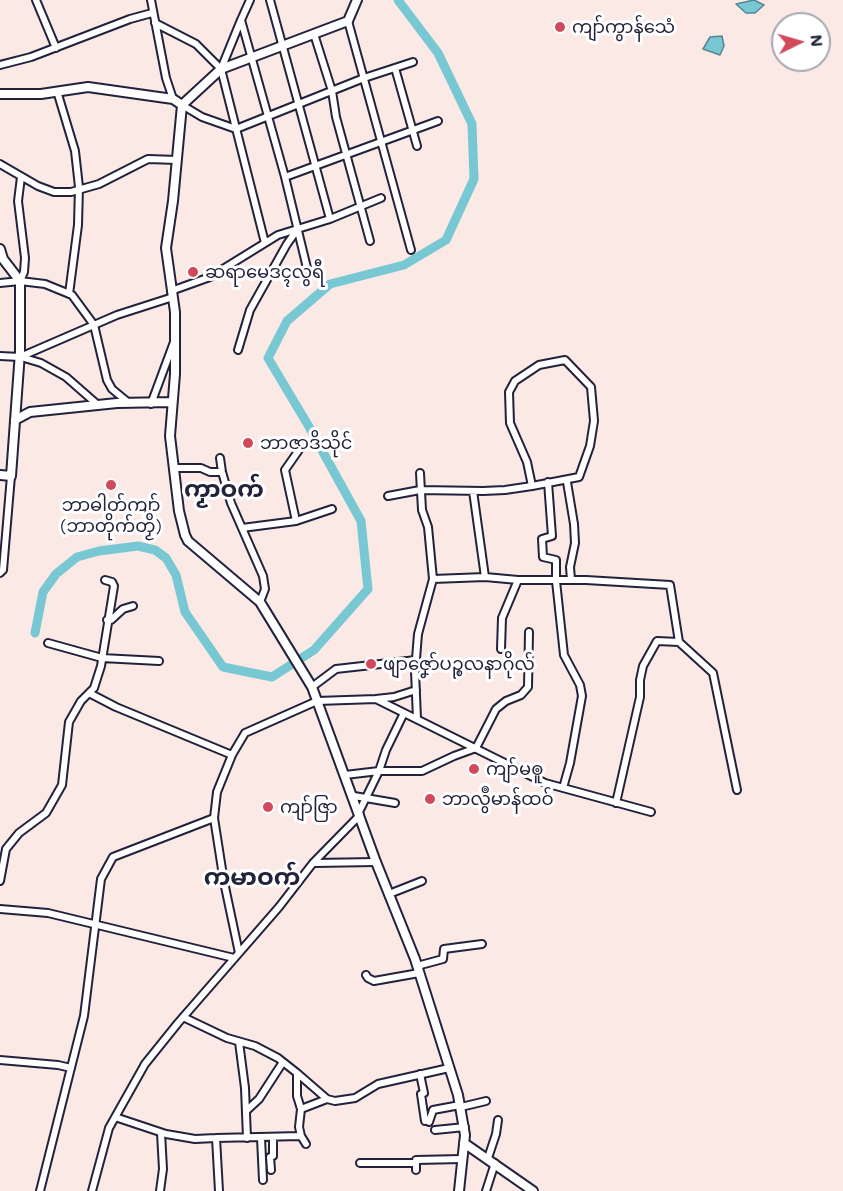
<!DOCTYPE html>
<meta charset="utf-8">
<style>
body{margin:0}
#map{position:relative;width:843px;height:1191px;overflow:hidden;background:#fbe9e6;font-family:Mali,sans-serif}
canvas{display:block}
.north{position:absolute;left:771px;top:12px;width:60px;height:60px;box-sizing:border-box;background:#fff;border:2px solid #a7a7b1;border-radius:50%;rotate:85deg;font-size:16px;font-weight:700;line-height:24px;text-align:center;color:#22223b}
.north::after{content:'';display:block;margin:auto;width:21px;height:27px;background:#d1495b;clip-path:polygon(50% 0,100% 100%,50% 72%,0 100%)}
</style>
<div id="map">
<canvas width="843" height="1191"></canvas>
<div class="north">N</div>
</div>
<script>
const c = document.querySelector('canvas').getContext('2d');
c.lineJoin = 'round';
function paint(path, color) {
  c.fillStyle = color;
  c.fill(path, 'evenodd');
}
function poly(rows) {
  const path = new Path2D();
  for (const r of rows) {
    path.moveTo(r[0], r[1]);
    for (let i = 2; i < r.length; i += 2) path.lineTo(r[i], r[i + 1]);
  }
  return path;
}
function strokePath(path, color, width, dash) {
  c.strokeStyle = color;
  c.lineWidth = width;
  c.lineCap = dash ? 'butt' : 'round';
  c.setLineDash(dash || []);
  c.stroke(path);
}
function label(font, color, halo, rows, align = 'center') {
  c.font = font + ' Mali,"Noto Sans Myanmar",sans-serif';
  c.lineWidth = 6;
  c.setLineDash([]);
  c.textBaseline = 'middle';
  c.strokeStyle = halo;
  c.fillStyle = color;
  for (const [text, x, y, turn = 0] of rows) {
    c.save();
    c.translate(x, y);
    c.rotate((+turn || 0) * Math.PI / 180);
    c.textAlign = isNaN(turn) ? turn : align;
    if (halo) c.strokeText(text, 0, 0);
    c.fillText(text, 0, 0);
    c.restore();
  }
}
const water = poly([
 [754,0,764,5,755,13,746,13,736,4,754,0],
 [722,36,724,46,720,55,703,49,710,37,722,36]
]);
paint(water, '#78c8d3');
strokePath(water, '#568696', 1.5);
strokePath(poly([
 [35,633,43,592,56,574,77,557,99,551,138,546,155,550,166,558,176,575,185,612,223,667,272,677,314,650,368,589,361,521,308,425,268,358,287,321,330,284,404,265,446,240,474,179,472,124,438,53,398,0]
]), '#78c8d3', 9);
const minor = poly([
 [36,0,56,48],
 [151,0,166,78,173,99],
 [250,0,241,20,285,177,307,268],
 [348,21,411,250],
 [155,23,196,44,221,69,265,243],
 [314,34,332,91,336,117,370,241],
 [0,65,31,57,130,19,152,13],
 [395,68,417,146],
 [221,69,241,20],
 [57,91,75,151,79,187,78,225,69,294],
 [182,105,202,117,236,129,364,78,413,62],
 [0,164,38,186,54,192,71,192,99,184,148,159,177,160],
 [285,177,438,121],
 [330,219,381,198],
 [20,281,24,272,25,258,18,201,21,177],
 [0,283,20,281,45,284,72,295,94,325,107,380,112,389,129,403],
 [171,291,210,277,278,235,330,219,270,0],
 [238,350,250,310,287,244,297,230],
 [0,356,20,357,117,315,173,297],
 [21,357,41,363,66,377,98,405],
 [151,404,174,342],
 [220,458,222,472,231,503,263,576,265,589,260,602],
 [173,468,201,468,210,472,222,472],
 [420,473,422,510,428,527,433,579],
 [548,482,552,536,542,539,543,557,556,560,556,581,564,655,580,685,582,696,570,763,563,788],
 [567,482,574,524,575,543,570,567,571,580],
 [388,496,420,490,483,491,505,490,532,486,579,477,590,446,594,421,591,387,565,360,539,365,515,381,509,392,510,423,527,462,532,486],
 [296,521,285,470,301,447],
 [242,528,296,521,332,509],
 [0,573,3,570,11,476],
 [485,577,518,580,586,580,670,585,679,642,657,641,643,666,640,680,640,697,616,803],
 [107,620,111,620,123,609,133,606],
 [679,642,713,673,737,790],
 [48,643,102,658,159,661],
 [501,649,502,618,518,580],
 [312,687,336,669,416,660],
 [89,693,116,707,232,755],
 [376,699,394,697,416,690],
 [417,719,415,671,418,634,433,579,485,577,473,491],
 [345,775,379,771,422,771,454,756,476,748,496,709,506,701,521,695,528,687,529,632],
 [354,796,395,803],
 [359,812,379,771,386,750,404,713],
 [314,863,376,862],
 [0,881,6,849,19,833,46,813,62,785,69,722,81,701,94,688,101,666,114,586,112,582,105,580],
 [389,894,422,881],
 [0,909,48,913,234,958],
 [239,953,224,882,214,818,217,792,232,755,245,733,317,701,376,699,545,783,651,812],
 [417,966,443,959,444,949,482,944],
 [366,975,368,978,374,981,419,973],
 [183,1017,227,1038,255,1046,278,1058,297,1073],
 [239,1042,245,1088,247,1138],
 [0,1060,58,1065,71,1068],
 [420,1074,424,1093,421,1094,425,1121],
 [461,1107,486,1101],
 [301,1109,297,1096,297,1073,327,1099],
 [246,1111,259,1099,283,1062],
 [115,1117,166,1134,195,1139,216,1138],
 [429,1122,433,1110,460,1105],
 [435,1130,465,1127],
 [261,1138,263,1180],
 [306,1144,301,1136,299,1127,301,1109,327,1099,335,1101,355,1098,378,1084,449,1068],
 [488,1158,496,1134,498,1120],
 [360,1163,416,1163],
 [271,1170,270,1157,273,1156,273,1137],
 [416,1170,416,1160,462,1159],
 [40,1191,84,1016,101,879,113,857,214,818],
 [92,1191,109,1128,145,1064,178,1023,279,907,313,863,360,815],
 [160,1191,163,1169,161,1133],
 [219,1191,216,1138,301,1136],
 [486,1191,495,1163]
]);
const tertiary = poly([
 [357,0,348,21,221,69,182,105,173,201,166,248,175,312,175,374,170,436,179,511,185,535,188,541,260,602,312,687,376,862,415,959,458,1095,465,1135,459,1191],
 [0,94,41,94,88,87,173,99,182,105],
 [0,249,3,259,20,281,20,352,11,476,0,475],
 [15,420,30,412,117,403,172,402],
 [464,1143,533,1191]
]);
strokePath(minor, '#22223b', 10);
strokePath(tertiary, '#22223b', 12);
strokePath(minor, '#fff', 6);
strokePath(tertiary, '#fff', 8);
for (const [x, y, r, color] of [
 [560,27,6,"#d1495b"],
 [193,272,6,"#d1495b"],
 [248,443,6,"#d1495b"],
 [111,485,6,"#d1495b"],
 [371,664,6,"#d1495b"],
 [474,769,6,"#d1495b"],
 [430,799,6,"#d1495b"],
 [268,807,6,"#d1495b"]
]) {
  const dot = new Path2D();
  dot.arc(x, y, r, 0, 2 * Math.PI);
  c.fillStyle = color;
  c.fill(dot);
  strokePath(dot, '#fff', 2);
}
label('18px', '#22223b', '#fff', [
 ["ကျာ်ကွာန်သေံ",572,27],
 ["ဆရာမေဒၚလွရီ",205,272],
 ["ဘာဇာဒိသိုင်",260,443],
 ["ဘာဓါတ်ကျာ်",111,505,"center"],
 ["(ဘာတိုက်တၟိ)",111,526,"center"],
 ["ဖျာဇၞော်ပဉ္စလနာဂိုလ်",383,664],
 ["ကျာ်မၜူ",486,769],
 ["ဘာလွဳမာန်ထဝ်",442,799],
 ["ကျာ်ဇြာ",280,807]
], 'left');
label('bold 24px', '#22223b', '#fff', [
 ["ကၟာဝက်",224,490],
 ["ကမာဝက်",252,878]
]);
</script>
